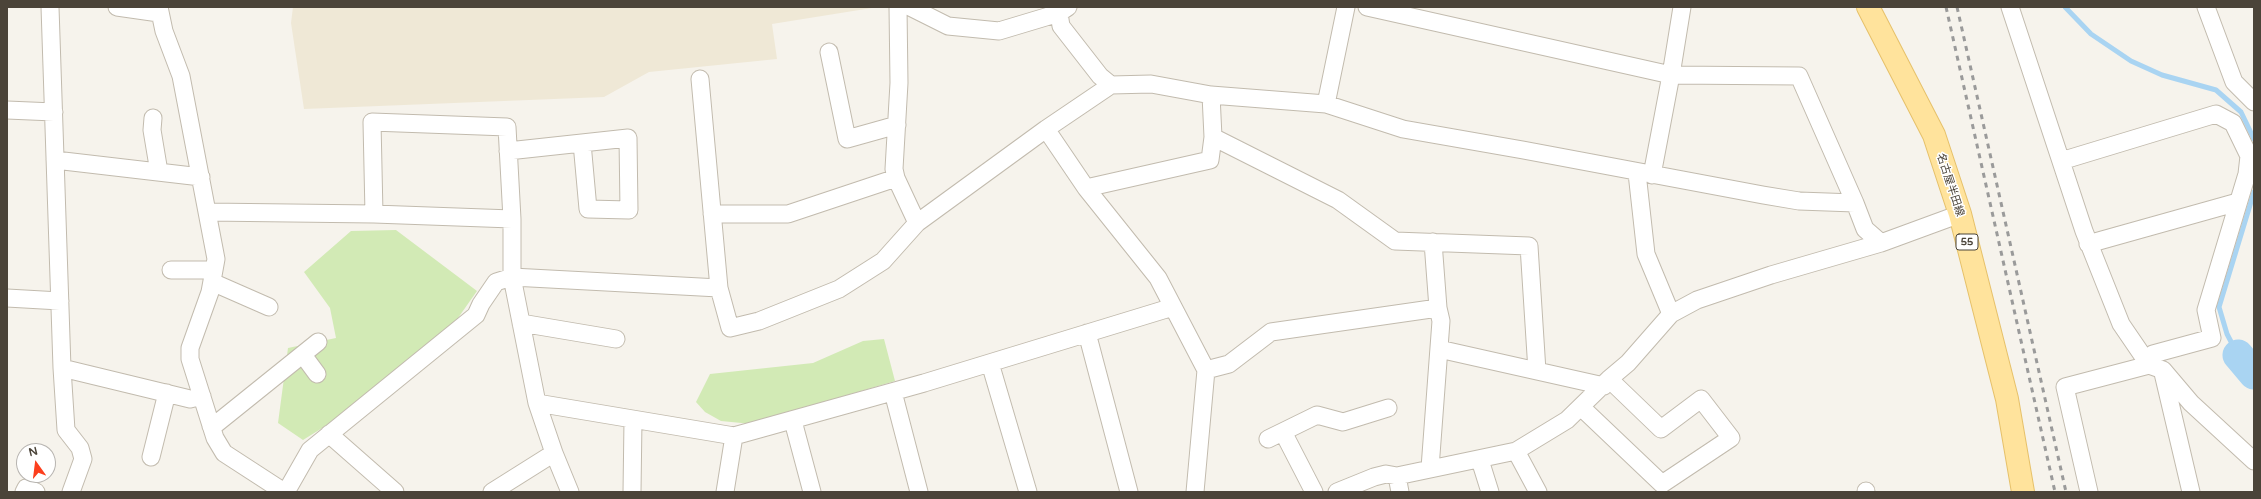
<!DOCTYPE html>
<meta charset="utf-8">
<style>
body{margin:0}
#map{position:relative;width:2261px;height:499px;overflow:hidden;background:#f6f3ec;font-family:"Varela Round",sans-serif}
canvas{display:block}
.frame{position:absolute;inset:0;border:8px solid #4b4439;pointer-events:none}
.north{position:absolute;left:16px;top:443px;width:40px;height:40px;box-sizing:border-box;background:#fff;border:1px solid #b7b4b0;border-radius:50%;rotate:346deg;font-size:11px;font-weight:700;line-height:16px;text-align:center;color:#4b4439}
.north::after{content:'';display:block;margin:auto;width:14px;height:18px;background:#fc3f1d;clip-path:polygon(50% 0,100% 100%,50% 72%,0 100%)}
</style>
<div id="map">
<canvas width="2261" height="499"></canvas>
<div class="frame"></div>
<div class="north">N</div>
</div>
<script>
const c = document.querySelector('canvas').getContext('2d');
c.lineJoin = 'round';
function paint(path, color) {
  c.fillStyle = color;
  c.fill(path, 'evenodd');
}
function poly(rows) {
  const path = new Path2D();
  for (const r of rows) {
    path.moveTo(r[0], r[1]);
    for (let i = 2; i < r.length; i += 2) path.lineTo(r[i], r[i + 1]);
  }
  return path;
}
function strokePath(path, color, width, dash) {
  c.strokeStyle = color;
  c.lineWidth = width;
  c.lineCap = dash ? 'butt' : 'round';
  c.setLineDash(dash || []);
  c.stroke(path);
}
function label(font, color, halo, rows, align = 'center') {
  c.font = font + ' "Varela Round","Noto Sans JP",sans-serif';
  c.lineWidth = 3;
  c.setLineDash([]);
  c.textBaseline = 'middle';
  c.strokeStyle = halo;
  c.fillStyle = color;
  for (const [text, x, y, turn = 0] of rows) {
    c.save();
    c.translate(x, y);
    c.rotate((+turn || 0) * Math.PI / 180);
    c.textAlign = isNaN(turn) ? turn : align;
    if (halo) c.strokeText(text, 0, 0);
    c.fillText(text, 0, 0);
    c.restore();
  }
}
paint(poly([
 [293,7,878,7,772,24,777,59,649,72,604,97,304,109,291,23]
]), '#efe8d6');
paint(poly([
 [396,230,477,291,446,335,356,407,303,440,278,423,288,348,336,338,330,308,304,272,351,231],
 [884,339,895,381,824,402,762,425,721,421,705,412,696,402,710,374,813,363,863,341]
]), '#d2eab5');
strokePath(poly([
 [2065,7,2091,34,2131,61,2162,75,2216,90,2241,112,2254,139],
 [2238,355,2227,334,2219,307,2254,192]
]), '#a9d4f2', 5);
strokePath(poly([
 [2238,355,2254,374]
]), '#a9d4f2', 31);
const street = poly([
 [50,7,62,368,66,430,80,448,83,459,71,492],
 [117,7,159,13],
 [159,7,164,31,181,76,216,259,210,292,190,348,190,359,215,438,224,453,284,492],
 [898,7,899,83,894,169,896,178,917,223],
 [910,7,948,26,999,31,1059,13],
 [1068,7,1059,13,1061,26,1100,76,1111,85],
 [1367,7,1671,75,1799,76,1855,203],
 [2010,7,2084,231,2121,324,2149,365,2163,370,2191,403,2254,461],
 [2206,7,2234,82,2254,102],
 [829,52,847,139,897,125],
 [700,79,719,288,730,328,759,321,839,289,883,261,917,223,1046,129,1111,85,1151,84,1211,95,1326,104,1403,129,1523,150,1763,195,1799,201,1855,203,1865,229,1881,243],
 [1326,104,1346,7],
 [7,110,54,112],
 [153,118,152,130,159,172],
 [1046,129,1086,188,1158,278,1206,370,1195,492],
 [1213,137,1338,200,1395,241,1529,246,1537,371,1604,386],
 [508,151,582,143,628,138,629,210,588,209,582,143],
 [55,160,201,177],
 [2061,161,2216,114,2233,123,2249,156,2247,174,2206,310,2212,338,2153,354,2149,365],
 [1637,173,1646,254,1671,314],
 [1652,175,1671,75,1682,7],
 [1086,188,1210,160,1213,137,1211,95],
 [207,212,374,214,512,219,512,277,537,403],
 [374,214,372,122,507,127,512,219],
 [712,214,788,214,896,178],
 [1433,242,1438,308],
 [2088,244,2238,202],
 [171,270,214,270],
 [212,282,269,307],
 [7,298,60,301],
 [521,323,616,339],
 [1087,333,1129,492],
 [1439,349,1537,371],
 [303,355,317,374],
 [990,363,1028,492],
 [62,368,190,399,202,396],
 [1206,370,1229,364,1271,332,1438,308,1441,321,1430,468],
 [2163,373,2191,492],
 [893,392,919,492],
 [1581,407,1662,484,1731,438,1701,399,1661,429,1609,379],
 [793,421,812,492],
 [211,426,216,424,318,342],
 [1283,432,1314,492],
 [329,434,395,492],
 [1268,439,1317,415,1343,422,1388,408],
 [1516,451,1538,492],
 [151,457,167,393],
 [1480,460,1490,492],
 [1397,476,1400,492],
 [1866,491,1866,492],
 [24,492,26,488,36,492],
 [286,492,310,450,476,315,481,304,496,282,512,277,719,288],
 [492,492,554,453],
 [570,492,554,453,537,403,734,436],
 [632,492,633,420],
 [725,492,734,436,924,383,1173,307],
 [1337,492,1374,477,1386,474,1397,476,1516,451,1567,420,1609,379,1628,363,1671,314,1697,300,1771,275,1881,243,1960,214],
 [2089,492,2065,387,2149,365]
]);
const primary = poly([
 [1868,7,1934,135,1960,214,2007,399,2023,492]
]);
strokePath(street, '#c2bbae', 19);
strokePath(primary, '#e6c16a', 24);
strokePath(street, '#fff', 17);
strokePath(primary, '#ffe39c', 22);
strokePath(poly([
 [1946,7,2055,492],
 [1957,7,2066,492]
]), '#9a9a9a', 3, [5, 5]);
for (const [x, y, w] of [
 [1967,242,22]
]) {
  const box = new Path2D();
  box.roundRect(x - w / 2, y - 8, w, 16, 3);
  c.fillStyle = '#fff';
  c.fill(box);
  strokePath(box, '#4b4439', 1);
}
label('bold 10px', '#4b4439', null, [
 ["55",1967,242]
]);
label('11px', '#4b4439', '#fff', [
 ["名古屋半田線",1950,185,72]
]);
</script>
